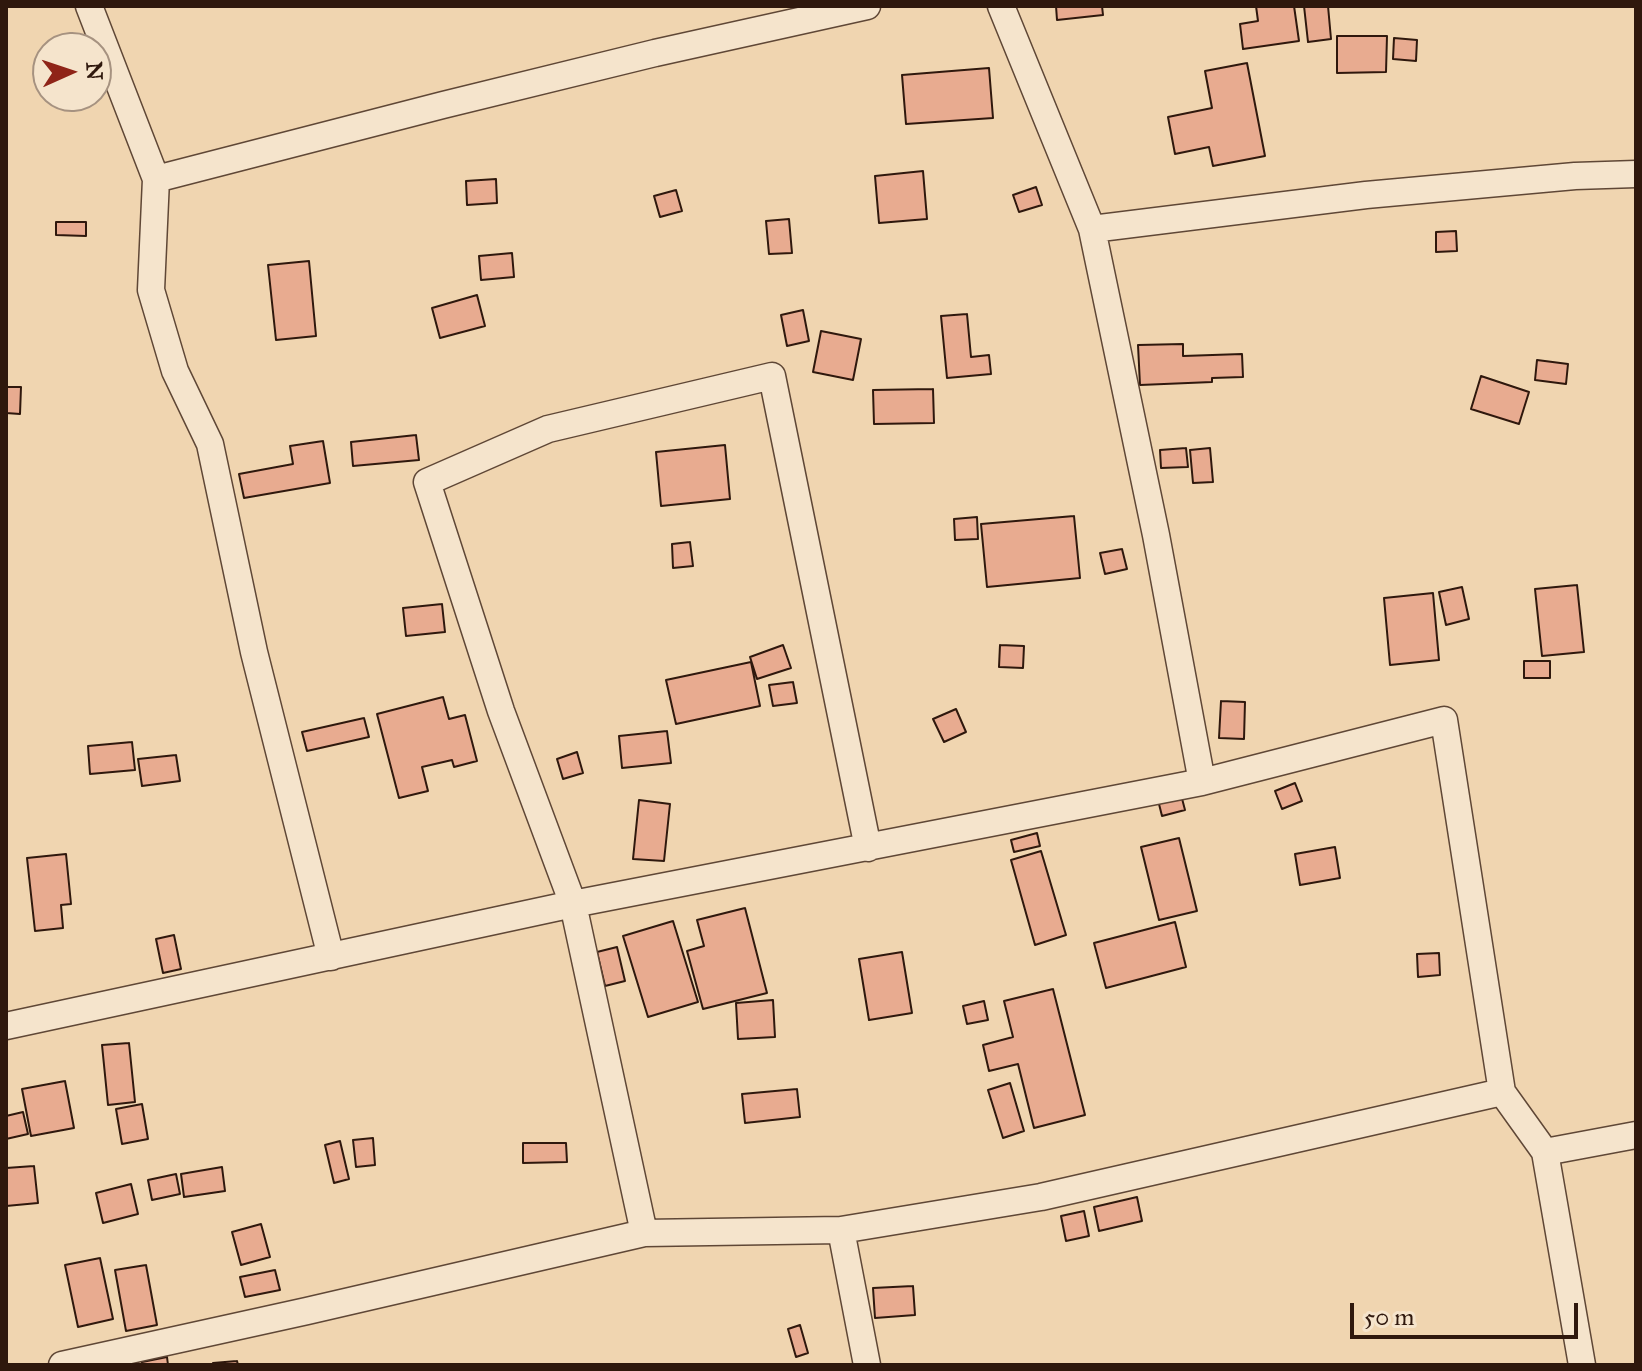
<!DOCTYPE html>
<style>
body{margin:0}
#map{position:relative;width:1642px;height:1371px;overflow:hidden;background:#f0d5b0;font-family:"IM FELL Great Primer",serif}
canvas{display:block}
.frame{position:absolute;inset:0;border:8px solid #2f180d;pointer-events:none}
.north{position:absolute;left:32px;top:32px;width:80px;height:80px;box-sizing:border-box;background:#f5e4cc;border:2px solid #a69280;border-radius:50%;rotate:87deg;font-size:22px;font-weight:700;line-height:32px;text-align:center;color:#2f180d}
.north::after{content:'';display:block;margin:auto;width:28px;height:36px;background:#8f2418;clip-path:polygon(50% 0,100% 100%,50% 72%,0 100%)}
.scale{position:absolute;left:1350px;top:1303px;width:228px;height:36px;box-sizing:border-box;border:4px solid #2f180d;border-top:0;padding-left:10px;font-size:24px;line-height:28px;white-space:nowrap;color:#2f180d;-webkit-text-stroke:6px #f5e4cc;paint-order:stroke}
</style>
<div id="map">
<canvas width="1642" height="1371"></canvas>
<div class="frame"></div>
<div class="north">N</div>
<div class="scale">50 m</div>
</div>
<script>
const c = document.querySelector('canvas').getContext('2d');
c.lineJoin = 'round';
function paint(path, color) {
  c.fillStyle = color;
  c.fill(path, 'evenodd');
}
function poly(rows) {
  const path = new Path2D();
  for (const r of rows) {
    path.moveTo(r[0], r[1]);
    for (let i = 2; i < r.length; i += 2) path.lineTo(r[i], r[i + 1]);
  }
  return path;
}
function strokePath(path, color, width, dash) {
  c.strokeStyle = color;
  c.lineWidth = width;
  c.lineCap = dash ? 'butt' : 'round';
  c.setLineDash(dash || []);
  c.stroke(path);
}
const building = poly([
 [1056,6,1102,6,1103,15,1057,20,1056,6],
 [1256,6,1294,6,1299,41,1243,49,1240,24,1258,21,1256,6],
 [1304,6,1328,6,1331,39,1308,42,1304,6],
 [1337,36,1387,36,1386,72,1337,73,1337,36],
 [1394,38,1417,40,1416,61,1393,59,1394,38],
 [1247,63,1265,156,1213,166,1209,147,1175,154,1168,117,1212,108,1205,71,1247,63],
 [989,68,993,118,906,124,902,75,989,68],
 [923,171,927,219,879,223,875,176,923,171],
 [496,179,497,203,467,205,466,181,496,179],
 [1036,187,1042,205,1019,212,1013,195,1036,187],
 [676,190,682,211,660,217,654,196,676,190],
 [789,219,792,253,769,254,766,221,789,219],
 [56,222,86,222,86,236,56,235,56,222],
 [1456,231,1457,251,1436,252,1436,232,1456,231],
 [512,253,514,277,481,280,479,256,512,253],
 [309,261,316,336,276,340,268,265,309,261],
 [477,295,485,326,440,338,432,308,477,295],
 [803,310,809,341,787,346,781,315,803,310],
 [967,314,971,357,989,355,991,374,947,378,941,316,967,314],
 [821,331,861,339,853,380,813,372,821,331],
 [1183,344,1183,356,1242,354,1243,377,1212,378,1212,382,1140,385,1138,345,1183,344],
 [1537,360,1568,364,1566,384,1535,380,1537,360],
 [1481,376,1529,392,1519,424,1471,409,1481,376],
 [6,387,21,387,20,414,6,413,6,387],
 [933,389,934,423,874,424,873,390,933,389],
 [416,435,419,460,353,466,351,442,416,435],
 [323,441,330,483,244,498,239,474,293,464,290,446,323,441],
 [725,445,730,499,661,506,656,452,725,445],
 [1186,448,1188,467,1161,468,1160,450,1186,448],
 [1210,448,1213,482,1193,483,1190,450,1210,448],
 [1074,516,1080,578,987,587,981,524,1074,516],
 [977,517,978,539,955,540,954,519,977,517],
 [690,542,693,566,673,568,672,544,690,542],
 [1122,549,1127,569,1105,574,1100,553,1122,549],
 [1577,585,1584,652,1542,656,1535,589,1577,585],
 [1462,587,1469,619,1446,625,1439,592,1462,587],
 [1433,593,1439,660,1390,665,1384,598,1433,593],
 [442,604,445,632,406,636,403,608,442,604],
 [783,645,791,668,757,679,750,657,783,645],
 [1000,645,1024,646,1023,668,999,667,1000,645],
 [1524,661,1550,661,1550,678,1524,678,1524,661],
 [751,662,760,706,676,724,666,680,751,662],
 [793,682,797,703,773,706,769,685,793,682],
 [443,697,449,719,465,715,477,761,454,767,452,760,422,767,428,791,399,798,377,714,443,697],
 [1221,701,1245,702,1244,739,1219,738,1221,701],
 [956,709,966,732,944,742,933,719,956,709],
 [364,718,369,737,307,751,302,732,364,718],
 [667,731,671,763,622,768,619,736,667,731],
 [132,742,135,770,90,774,88,746,132,742],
 [577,752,583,773,563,779,557,759,577,752],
 [176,755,180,781,142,786,138,759,176,755],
 [1295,783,1302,801,1282,809,1275,791,1295,783],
 [1179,787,1185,810,1162,816,1156,792,1179,787],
 [639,800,670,804,664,861,633,859,639,800],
 [1037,833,1040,846,1014,852,1011,840,1037,833],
 [1179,838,1197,911,1159,920,1141,847,1179,838],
 [1335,847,1340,878,1300,885,1295,854,1335,847],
 [1041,851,1066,935,1035,945,1011,860,1041,851],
 [66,854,71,904,61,905,63,928,35,931,27,858,66,854],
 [745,908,767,993,703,1009,687,951,704,946,697,920,745,908],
 [673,921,698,1002,648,1017,623,936,673,921],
 [1175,922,1186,967,1106,988,1094,943,1175,922],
 [174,935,181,969,163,973,156,939,174,935],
 [617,947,625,981,605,986,597,952,617,947],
 [902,952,912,1013,869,1020,859,959,902,952],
 [1439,953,1440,975,1418,977,1417,954,1439,953],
 [1053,989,1085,1115,1034,1128,1018,1064,989,1071,983,1045,1013,1037,1004,1001,1053,989],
 [773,1000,775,1037,738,1039,736,1003,773,1000],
 [984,1001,988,1020,967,1024,963,1006,984,1001],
 [129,1043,135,1102,108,1105,102,1045,129,1043],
 [65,1081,74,1128,31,1136,22,1089,65,1081],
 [1010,1083,1024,1131,1003,1138,988,1090,1010,1083],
 [797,1089,800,1117,745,1123,742,1094,797,1089],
 [142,1104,148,1139,122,1144,116,1109,142,1104],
 [23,1112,28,1134,6,1139,6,1116,23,1112],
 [373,1138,375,1165,356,1167,353,1140,373,1138],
 [340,1141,349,1179,334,1183,325,1145,340,1141],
 [523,1143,566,1143,567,1162,523,1163,523,1143],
 [34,1166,38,1203,6,1206,6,1168,34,1166],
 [222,1167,225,1191,184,1197,181,1174,222,1167],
 [176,1174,180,1194,152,1200,148,1180,176,1174],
 [131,1184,138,1214,103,1223,96,1193,131,1184],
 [1137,1197,1142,1221,1099,1231,1094,1207,1137,1197],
 [1084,1211,1089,1236,1066,1241,1061,1216,1084,1211],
 [261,1224,270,1257,241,1265,232,1232,261,1224],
 [100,1258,113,1319,78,1327,65,1265,100,1258],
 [146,1265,157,1325,126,1331,115,1270,146,1265],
 [275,1270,280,1290,245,1297,240,1277,275,1270],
 [913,1286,915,1315,875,1318,873,1288,913,1286],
 [800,1325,808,1353,796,1357,788,1329,800,1325],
 [167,1357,168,1365,142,1365,142,1362,167,1357],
 [237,1361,238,1365,213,1365,213,1363,237,1361]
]);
paint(building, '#e8ab90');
strokePath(building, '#2f180d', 2);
const minor = poly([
 [89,6,156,179,151,290,175,371,210,444,254,652,331,957],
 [1001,6,1092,229,1156,535,1202,782],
 [156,179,443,105,655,53,867,6],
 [1092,229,1366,195,1575,176,1636,174],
 [6,1026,573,904,1202,782,1444,720,1502,1092,1545,1152,1582,1365],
 [1545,1152,1636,1135],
 [841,1230,1041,1197,1502,1092],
 [62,1365,307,1311,644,1233],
 [867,1365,841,1230,644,1233,573,904,501,711,427,482,548,429,772,376,868,848]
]);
strokePath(minor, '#5f4736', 29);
strokePath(minor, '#f5e4cc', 26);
</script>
